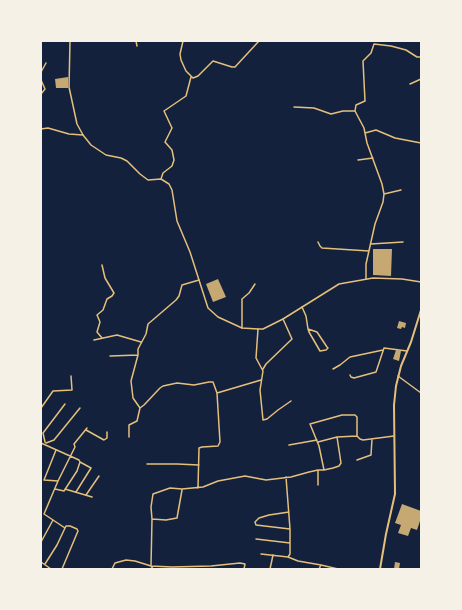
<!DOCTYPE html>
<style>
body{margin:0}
#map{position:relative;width:462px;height:610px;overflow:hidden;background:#14213d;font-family:"Archivo Narrow",sans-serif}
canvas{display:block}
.frame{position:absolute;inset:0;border:42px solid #f6f1e7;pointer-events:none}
</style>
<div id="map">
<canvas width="462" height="610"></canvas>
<div class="frame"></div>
</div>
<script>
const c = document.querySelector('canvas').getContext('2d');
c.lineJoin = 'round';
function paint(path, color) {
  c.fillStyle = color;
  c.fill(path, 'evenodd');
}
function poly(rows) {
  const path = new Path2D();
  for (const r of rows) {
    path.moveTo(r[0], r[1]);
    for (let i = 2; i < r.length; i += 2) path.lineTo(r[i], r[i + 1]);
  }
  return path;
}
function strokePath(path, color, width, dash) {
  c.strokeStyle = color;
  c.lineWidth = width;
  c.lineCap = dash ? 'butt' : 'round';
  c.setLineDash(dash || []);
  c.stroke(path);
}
paint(poly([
 [68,77,68,88,56,88,55,79],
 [373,249,392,249,391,276,373,275],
 [218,279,226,297,213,302,206,284],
 [399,321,406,323,405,328,402,327,401,329,397,328],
 [396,350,401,351,399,361,393,359],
 [402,504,421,511,421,518,417,530,411,528,408,536,398,533,401,525,395,523],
 [395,562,400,563,399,569,394,569]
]), '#c6a872');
strokePath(poly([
 [136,41,137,46],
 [183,41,180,54,181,60,186,71,193,78,198,76,213,61,232,67,235,67,259,41],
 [41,72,46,63],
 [41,80,45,89,41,94],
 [410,84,421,79],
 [294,107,314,108,331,114,343,111,355,111,364,128,367,143,382,184,384,194,383,202,375,224,366,264,366,279],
 [355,111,356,105,365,101,363,61,371,53,374,44,391,46,406,50,417,57,421,57],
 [41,129,48,128,69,134,83,135],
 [365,133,376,130,395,138,421,143],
 [358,160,373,158],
 [161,179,163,173,172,166,174,160,172,150,165,142,172,128,164,111,186,96,191,77],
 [384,194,401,190],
 [318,242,320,246,322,248,369,251],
 [371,244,403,242],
 [302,307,306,316,308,329,309,332,320,351,326,350,328,348,327,347,317,332,308,329],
 [242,328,242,299,249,293,255,284],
 [258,329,256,358,263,371,260,390,263,420,267,419,278,410,291,401],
 [102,338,97,332,100,322,97,315,103,310,107,299,112,296,114,293,105,278,102,265],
 [94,340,117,335,141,342],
 [110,356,138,355],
 [263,369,266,364,292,339,283,319],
 [333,369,340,365,350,357,383,350],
 [350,375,351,377,354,378,376,372,384,348,407,351],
 [398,376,421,393],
 [217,393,261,380],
 [41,408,53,391,72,390,71,376],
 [86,430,104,440,107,438,107,432],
 [357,436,360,439,363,440,394,436],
 [129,437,129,425,137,421,140,408],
 [45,442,43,433,65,404],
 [318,442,337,437],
 [41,443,79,460,80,462,77,471,64,491,55,489],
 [46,443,54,440,80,408],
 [289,445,317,440],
 [56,450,44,480,58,481],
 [357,460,371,455,372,439],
 [147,464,177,464,199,465],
 [318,470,318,485],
 [198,488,199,448,202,447,218,446,220,442,217,393,213,382,209,382,194,385,177,383,163,386,160,388,144,405,140,408,133,398,131,381,138,355,138,349,146,334,148,324,176,300,179,296,182,285,199,280],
 [65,489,92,497],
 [76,492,91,468,80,462],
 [86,495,99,476],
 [289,512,269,515,259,518,255,522,256,525,290,529],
 [152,519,166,520,177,518,182,490],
 [256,539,290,543],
 [41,542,53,520],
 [261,554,288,557,290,554,290,529,286,477],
 [288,557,298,561,321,565],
 [41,562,51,569],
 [45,564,57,545,65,528,44,514,58,481,75,447,74,444,87,428],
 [62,569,78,531,77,529,70,526,66,526,65,528],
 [112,569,115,563,126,560,135,561,151,566,172,567,211,566,240,563,245,564,244,569],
 [153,569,151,566,152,519,151,507,153,494,170,488,182,489,203,487,218,481,245,476,266,480,291,477,309,472,318,470,324,470,333,468,339,466,341,463,337,437,357,436,357,417,355,415,342,415,310,424,319,446,324,470],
 [270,569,273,555],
 [319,569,321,565,338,569]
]), '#e5c07b', 1.5);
strokePath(poly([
 [70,41,69,87,77,124,83,135,91,145,106,155,121,158,127,161,140,174,148,180,161,179,169,184,172,190,177,221,190,252,208,308,218,317,242,328,258,329,263,329,283,319,339,284,373,278,402,279,421,282]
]), '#e5c07b', 1.5);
strokePath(poly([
 [380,569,386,534,395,494,394,405,396,386,401,366,411,342,421,310]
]), '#e5c07b', 2);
</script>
